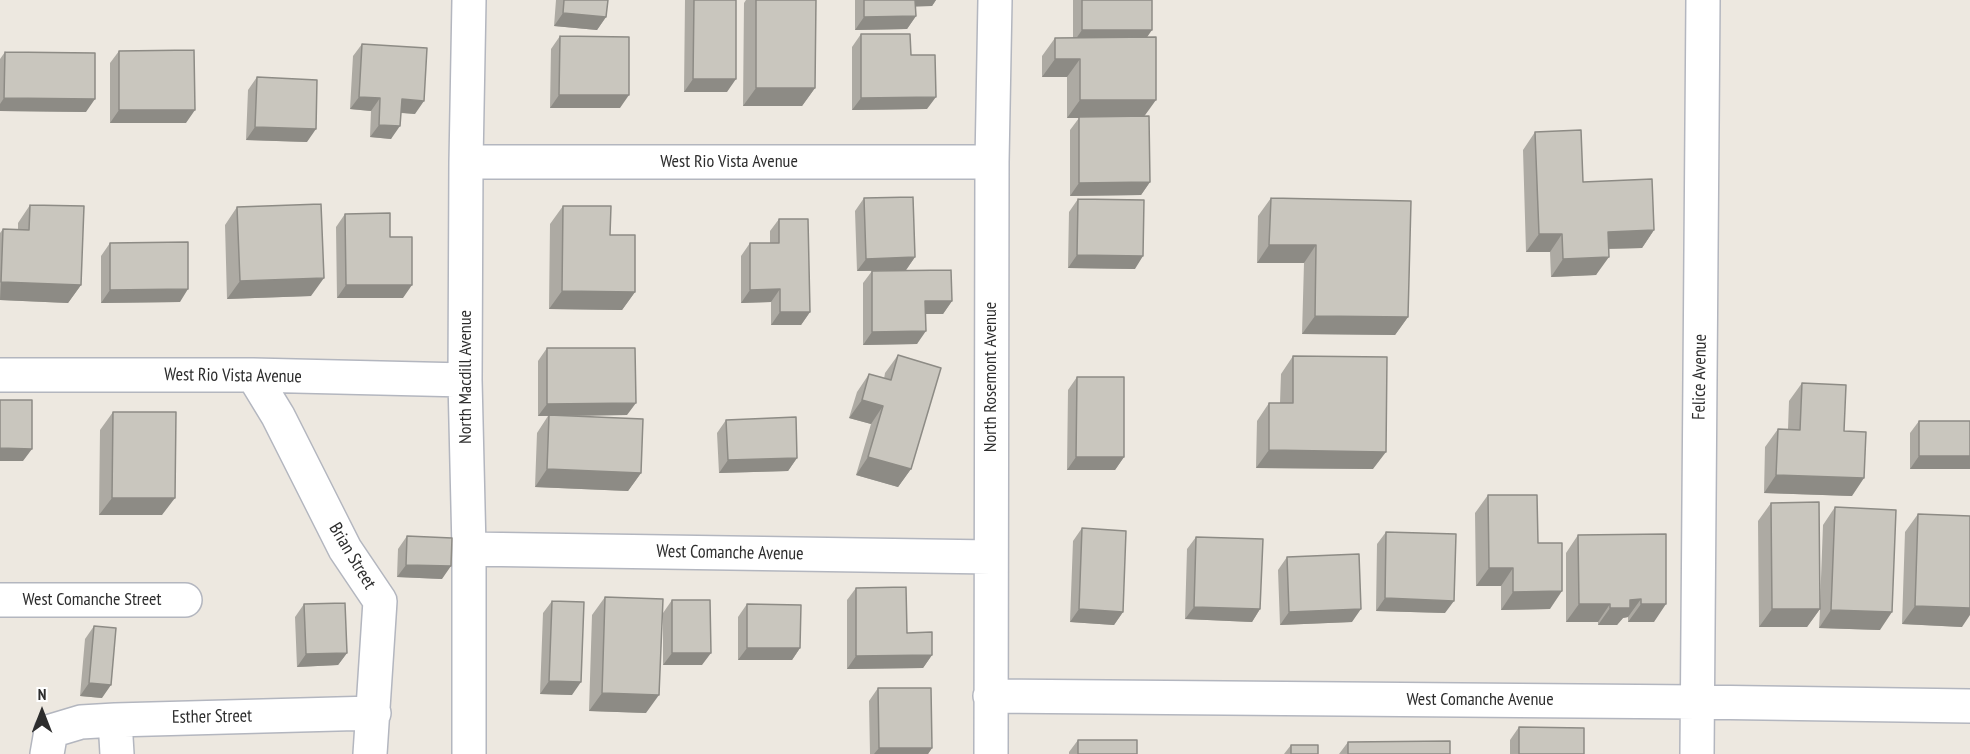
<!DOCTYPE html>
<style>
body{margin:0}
#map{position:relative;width:1970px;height:754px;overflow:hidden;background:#ede8e0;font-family:"PT Sans Narrow",sans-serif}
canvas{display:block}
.north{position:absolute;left:12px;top:682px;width:60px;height:60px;-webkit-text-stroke:4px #fff;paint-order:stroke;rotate:0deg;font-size:16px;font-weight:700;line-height:24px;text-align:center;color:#2d2d2d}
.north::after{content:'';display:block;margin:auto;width:21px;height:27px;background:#2d2d2d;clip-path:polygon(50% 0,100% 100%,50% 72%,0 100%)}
</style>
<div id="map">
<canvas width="1970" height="754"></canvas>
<div class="north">N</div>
</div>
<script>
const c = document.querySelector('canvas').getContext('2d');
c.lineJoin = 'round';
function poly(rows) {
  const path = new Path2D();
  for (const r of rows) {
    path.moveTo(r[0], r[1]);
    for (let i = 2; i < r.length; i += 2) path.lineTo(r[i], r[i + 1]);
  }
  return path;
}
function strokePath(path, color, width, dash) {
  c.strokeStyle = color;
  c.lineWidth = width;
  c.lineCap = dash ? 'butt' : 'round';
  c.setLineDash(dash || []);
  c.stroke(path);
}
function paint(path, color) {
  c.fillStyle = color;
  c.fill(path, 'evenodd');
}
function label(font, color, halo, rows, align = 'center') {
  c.font = font + ' "PT Sans Narrow",sans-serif';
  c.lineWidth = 6;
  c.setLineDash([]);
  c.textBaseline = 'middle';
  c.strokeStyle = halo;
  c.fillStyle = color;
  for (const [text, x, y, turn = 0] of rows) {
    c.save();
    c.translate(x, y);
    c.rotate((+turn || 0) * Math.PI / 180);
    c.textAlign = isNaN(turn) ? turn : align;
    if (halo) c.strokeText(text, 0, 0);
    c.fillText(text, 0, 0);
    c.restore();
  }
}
const minor = poly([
 [466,162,992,162],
 [0,375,253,375,465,380],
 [253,375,278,416,345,549,380,601,370,754],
 [469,549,991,557],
 [0,600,185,600],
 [990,696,1696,702,1970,706],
 [115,720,117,754],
 [47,754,51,731,81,722,115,720,374,713],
 [469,754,469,549,465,380,466,162,469,0],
 [991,754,992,162,995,0],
 [1697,754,1703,0]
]);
strokePath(minor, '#b3b6bf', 36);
strokePath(minor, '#fff', 33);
paint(poly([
 [556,0,608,0,606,17,597,30,554,26],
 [685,0,736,0,727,92,684,92],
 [746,0,816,0,815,88,802,106,743,106,744,3],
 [855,0,936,0,932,6,915,6,916,16,907,29,855,30],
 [1073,0,1152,0,1147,37,1144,116,1150,182,1141,195,1070,196,1070,130,1079,118,1067,118,1067,77,1042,77,1042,56,1055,38,1073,38],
 [861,34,911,55,927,109,852,110,852,47],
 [560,36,620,108,550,108,551,49],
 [362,44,415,114,401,113,391,139,370,137,371,111,350,109,353,56],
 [119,51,186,123,110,123,110,63],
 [5,52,86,112,0,111,0,59],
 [257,77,307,142,246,140,248,90],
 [1535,132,1583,182,1654,230,1642,248,1609,249,1596,275,1551,277,1550,252,1526,252,1523,150],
 [864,198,915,257,906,270,880,271,952,301,943,314,926,314,917,344,863,345,863,283,872,271,857,271,855,211],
 [1271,198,1408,317,1395,335,1302,334,1304,263,1257,263,1258,216],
 [1078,199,1135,269,1068,268,1069,212],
 [30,205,81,285,68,303,0,300,0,233,3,229,18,230,18,223],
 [563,206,635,292,622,310,549,309,550,224],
 [237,207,311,296,227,299,225,225],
 [345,214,390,237,403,298,337,298,336,227],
 [779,219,810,312,801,325,771,325,771,302,741,303,741,256,750,243,770,243,770,231],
 [110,243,180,302,101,303,101,256],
 [547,348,627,415,575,416,641,473,628,491,535,487,537,433,548,416,538,416,538,361],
 [898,355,911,469,898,487,856,475,871,424,849,418,857,392,869,374,884,379,885,373],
 [1293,356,1373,469,1256,468,1257,421,1269,403,1280,403,1281,374],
 [1077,377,1124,457,1115,470,1067,470,1068,390],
 [1802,383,1844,431,1852,496,1764,493,1765,447,1778,429,1788,429,1789,401],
 [113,412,162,515,99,515,100,430],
 [726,420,797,458,788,471,719,473,717,433],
 [1919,421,1970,469,1910,469,1910,433],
 [1488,495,1538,543,1550,609,1501,610,1501,586,1476,586,1475,513],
 [1771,503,1820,605,1823,525,1835,507,1880,630,1819,628,1820,609,1807,627,1759,627,1758,521],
 [1918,514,1962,627,1902,624,1905,532],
 [1082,528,1123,612,1114,625,1070,622,1073,541],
 [1386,532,1445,613,1376,611,1377,544],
 [1666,534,1654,622,1628,622,1628,617,1623,618,1617,625,1598,625,1598,622,1566,622,1566,553,1578,535],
 [407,536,442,579,397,577,398,549],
 [1196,537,1260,609,1252,622,1185,619,1187,549],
 [1287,557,1352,622,1280,625,1278,570],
 [856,588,932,655,923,668,847,669,847,600],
 [605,597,646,713,589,711,592,615],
 [672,600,702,665,663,665,663,613],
 [552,601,572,695,540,694,543,613],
 [304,604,347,653,338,665,297,667,295,617],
 [747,604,800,648,792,660,738,660,738,617],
 [94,626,102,698,80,696,85,639],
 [878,688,932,748,928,754,870,754,869,701],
 [1519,727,1584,754,1510,754,1510,740],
 [1078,740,1137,754,1069,754,1069,752],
 [1348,742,1450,754,1339,754],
 [1291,745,1318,754,1284,754]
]), '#adaaa3');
paint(poly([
 [911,0,936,0,932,6,906,7],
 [563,13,606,17,597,30,554,26],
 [916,16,907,29,855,30,864,17],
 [1082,30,1152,30,1143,43,1073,43],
 [1055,59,1080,59,1067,77,1042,77],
 [693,79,736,79,727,92,684,92],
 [756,88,815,88,802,106,743,106],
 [559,95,629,95,620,108,550,108],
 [359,97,380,98,371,111,350,109],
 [936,97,927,109,852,110,861,98],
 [4,98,95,99,86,112,0,111,0,104],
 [402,99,424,101,415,114,393,112],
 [1080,100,1156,100,1143,118,1067,118],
 [119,110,195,110,186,123,110,123],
 [379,125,400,126,391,139,370,137],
 [255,127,316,129,307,142,246,140],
 [1150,182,1141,195,1070,196,1079,183],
 [1654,230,1642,248,1595,249,1608,232],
 [1539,234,1562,234,1550,252,1526,252],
 [1269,245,1316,245,1304,263,1257,263],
 [1077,255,1143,256,1135,269,1068,268],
 [915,257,906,270,857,271,866,259],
 [1609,257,1596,275,1551,277,1563,259],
 [324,278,311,296,227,299,240,281],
 [1,282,81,285,68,303,0,300],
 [346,285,412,285,403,298,337,298],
 [188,289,180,302,101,303,110,290],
 [780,289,771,302,741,303,750,290],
 [562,291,635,292,622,310,549,309],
 [925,301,952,301,943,314,916,314],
 [780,312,810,312,801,325,771,325],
 [1315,316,1408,317,1395,335,1302,334],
 [926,331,917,344,863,345,872,332],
 [862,400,883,406,871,424,849,418],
 [636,403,627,415,538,416,547,404],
 [0,448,32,449,23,461,0,461],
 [1269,450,1386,452,1373,469,1256,468],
 [1919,456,1970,456,1970,469,1910,469],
 [868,457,911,469,898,487,856,475],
 [1076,457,1124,457,1115,470,1067,470],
 [797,458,788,471,719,473,728,460],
 [547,469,641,473,628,491,535,487],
 [1776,475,1864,478,1852,496,1764,493],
 [112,498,175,498,162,515,99,515],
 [406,565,451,566,442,579,397,577],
 [1489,568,1513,568,1501,586,1476,586],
 [1562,591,1550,609,1501,610,1513,592],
 [1385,598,1454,601,1445,613,1376,611],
 [1641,599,1628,617,1623,618,1617,625,1598,625,1610,608,1630,600],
 [1579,604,1610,604,1598,622,1566,622],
 [1641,604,1666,604,1654,622,1628,622],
 [1915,606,1970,608,1970,615,1962,627,1902,624],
 [1194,607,1260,609,1252,622,1185,619],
 [1079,609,1123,612,1114,625,1070,622],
 [1361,609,1352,622,1280,625,1289,612],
 [1772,609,1820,609,1807,627,1759,627],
 [1831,610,1892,612,1880,630,1819,628],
 [747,648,800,648,792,660,738,660],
 [347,653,338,665,297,667,306,654],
 [672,653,711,653,702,665,663,665],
 [932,655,923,668,847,669,856,656],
 [549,681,581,682,572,695,540,694],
 [89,683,111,685,102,698,80,696],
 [602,693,659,695,646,713,589,711],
 [879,748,932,748,928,754,874,754]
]), '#8d8b85');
const building = poly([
 [564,0,608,0,606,17,563,13,564,0],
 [694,0,736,0,736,79,693,79,694,0],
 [756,0,816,0,815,88,756,88,756,0],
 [864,0,915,0,916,16,864,17,864,0],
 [1082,0,1152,0,1152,30,1082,30,1082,0],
 [861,34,910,34,911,55,935,55,936,97,861,98,861,34],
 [560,36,629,37,629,95,559,95,560,36],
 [1156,37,1156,100,1080,100,1080,59,1055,59,1055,38,1156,37],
 [362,44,427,48,424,101,402,99,400,126,379,125,380,98,359,97,362,44],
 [194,50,195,110,119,110,119,51,194,50],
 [5,52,95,53,95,99,4,98,5,52],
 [257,77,317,80,316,129,255,127,257,77],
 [1149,116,1150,182,1079,183,1079,117,1149,116],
 [1581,130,1583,182,1652,179,1654,230,1608,232,1609,257,1563,259,1562,234,1539,234,1535,132,1581,130],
 [913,197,915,257,866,259,864,198,913,197],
 [1271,198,1411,201,1408,317,1315,316,1316,245,1269,245,1271,198],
 [1078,199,1144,200,1143,256,1077,255,1078,199],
 [321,204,324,278,240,281,237,207,321,204],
 [30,205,84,206,81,285,1,282,3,229,29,230,30,205],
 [563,206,611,206,610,235,635,235,635,292,562,291,563,206],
 [390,213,390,237,412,237,412,285,346,285,345,214,390,213],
 [779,219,808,219,810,312,780,312,780,289,750,290,750,243,779,243,779,219],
 [188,242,188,289,110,290,110,243,188,242],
 [951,270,952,301,925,301,926,331,872,332,872,271,951,270],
 [547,348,635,348,636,403,547,404,547,348],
 [898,355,941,368,911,469,868,457,883,406,862,400,869,374,891,380,898,355],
 [1293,356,1387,357,1386,452,1269,450,1269,403,1293,403,1293,356],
 [1077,377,1124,377,1124,457,1076,457,1077,377],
 [1802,383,1846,385,1844,431,1866,432,1864,478,1776,475,1778,429,1800,430,1802,383],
 [0,400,32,400,32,449,0,448,0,400],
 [113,412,176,412,175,498,112,498,113,412],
 [549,415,643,419,641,473,547,469,549,415],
 [796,417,797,458,728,460,726,420,796,417],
 [1919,421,1970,421,1970,456,1919,456,1919,421],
 [1488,495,1537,495,1538,543,1562,543,1562,591,1513,592,1513,568,1489,568,1488,495],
 [1819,502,1820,609,1772,609,1771,503,1819,502],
 [1835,507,1896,510,1892,612,1831,610,1835,507],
 [1918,514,1970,516,1970,608,1915,606,1918,514],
 [1082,528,1126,531,1123,612,1079,609,1082,528],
 [1386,532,1456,534,1454,601,1385,598,1386,532],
 [1666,534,1666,604,1641,604,1641,599,1630,600,1630,608,1610,608,1610,604,1579,604,1578,535,1666,534],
 [407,536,452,538,451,566,406,565,407,536],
 [1196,537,1263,539,1260,609,1194,607,1196,537],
 [1359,554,1361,609,1289,612,1287,557,1359,554],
 [906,587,907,633,932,632,932,655,856,656,856,588,906,587],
 [605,597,663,599,659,695,602,693,605,597],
 [672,600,710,600,711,653,672,653,672,600],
 [552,601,584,602,581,682,549,681,552,601],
 [345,603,347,653,306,654,304,604,345,603],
 [747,604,801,605,800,648,747,648,747,604],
 [94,626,116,628,111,685,89,683,94,626],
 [878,688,931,688,932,748,879,748,878,688],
 [1519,727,1584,728,1584,754,1519,754,1519,727],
 [1078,740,1137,740,1137,754,1078,754,1078,740],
 [1450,741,1450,754,1348,754,1348,742,1450,741],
 [1291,745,1318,745,1318,754,1291,754,1291,745]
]);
paint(building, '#c9c6be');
strokePath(building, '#8d8b85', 1.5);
label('18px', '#2d2d2d', '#fff', [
 ["West Rio Vista Avenue",729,162],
 ["West Rio Vista Avenue",233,376,1],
 ["North Macdill Avenue",466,377,-90],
 ["North Rosemont Avenue",991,377,-90],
 ["Felice Avenue",1700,377,-89],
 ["West Comanche Avenue",730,553,1],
 ["Brian Street",352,556,59],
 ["West Comanche Street",92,600],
 ["West Comanche Avenue",1480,700],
 ["Esther Street",212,717,-1]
]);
</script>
